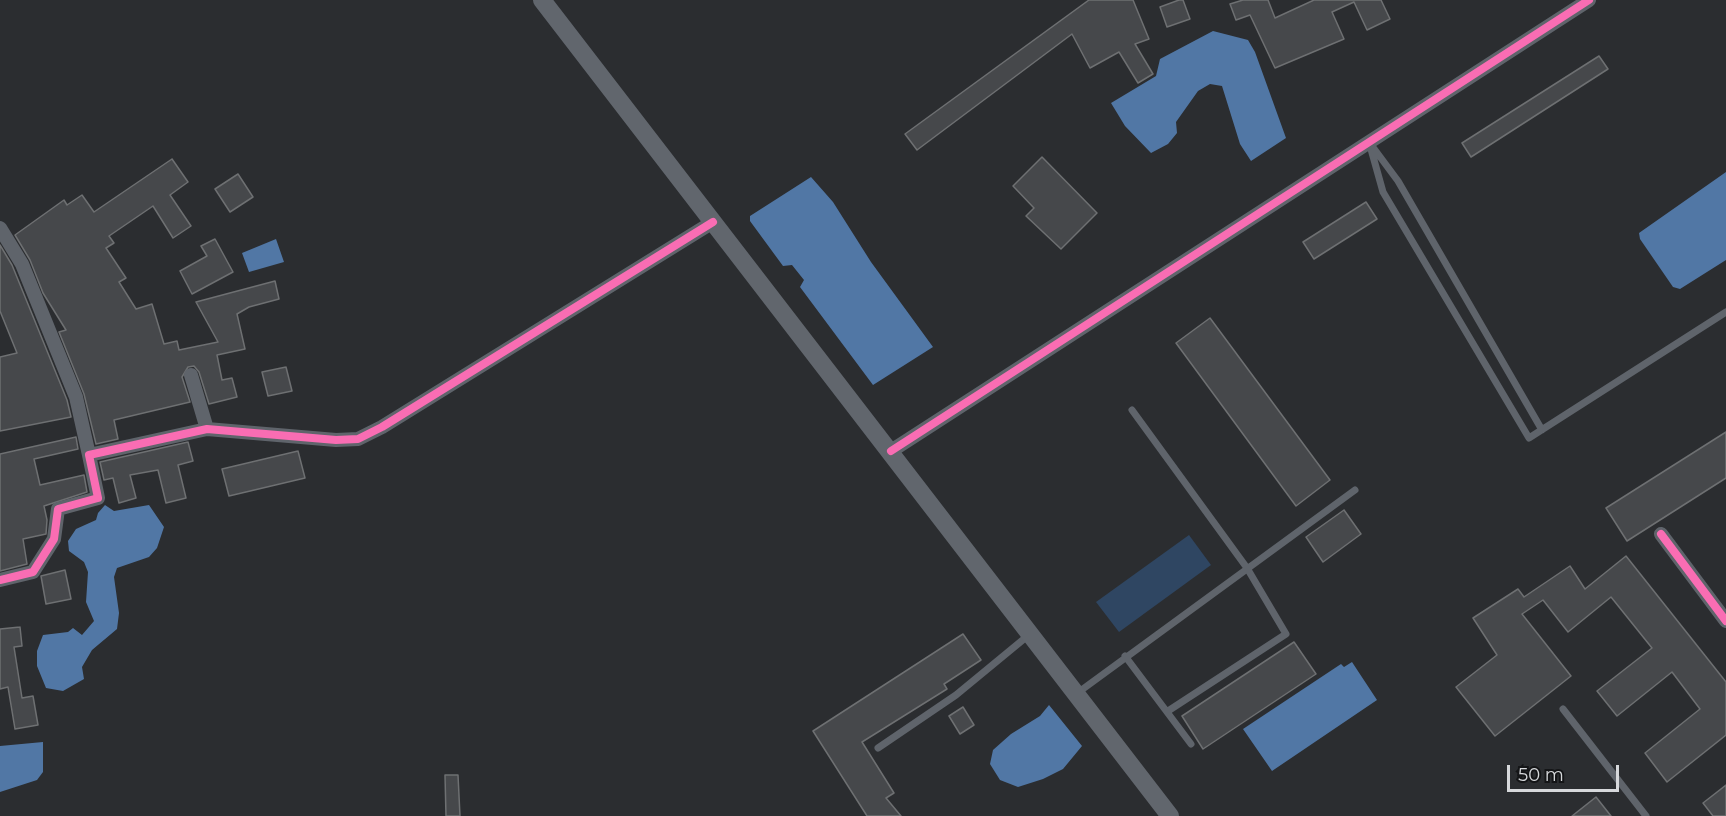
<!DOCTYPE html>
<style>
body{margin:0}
#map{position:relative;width:1726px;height:816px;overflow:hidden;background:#2b2d30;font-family:Montserrat,sans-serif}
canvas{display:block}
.scale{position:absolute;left:1507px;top:765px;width:112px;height:27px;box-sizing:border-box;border:3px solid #d6d8db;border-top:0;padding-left:8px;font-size:18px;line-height:21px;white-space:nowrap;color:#d6d8db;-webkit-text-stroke:4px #141517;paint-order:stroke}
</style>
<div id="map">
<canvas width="1726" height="816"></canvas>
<div class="scale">50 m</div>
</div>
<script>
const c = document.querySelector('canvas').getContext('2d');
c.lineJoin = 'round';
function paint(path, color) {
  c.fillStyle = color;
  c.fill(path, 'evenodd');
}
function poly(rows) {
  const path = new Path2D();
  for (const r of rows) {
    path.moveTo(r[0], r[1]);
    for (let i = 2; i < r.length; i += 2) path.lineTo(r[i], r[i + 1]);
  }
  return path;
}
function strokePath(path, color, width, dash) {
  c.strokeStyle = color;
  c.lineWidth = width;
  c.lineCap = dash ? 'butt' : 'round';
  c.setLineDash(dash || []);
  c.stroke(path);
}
paint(poly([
 [1189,535,1211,565,1119,632,1096,602]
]), '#2f4662');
paint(poly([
 [1213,31,1248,40,1255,52,1286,138,1251,161,1240,144,1222,86,1210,84,1198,91,1176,122,1177,133,1168,144,1151,153,1125,126,1111,103,1156,76,1160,59],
 [1726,172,1726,260,1680,289,1673,287,1640,239,1639,233],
 [811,177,833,202,871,262,933,347,873,385,800,287,804,280,792,265,783,266,750,221,750,216],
 [276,239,284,262,249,272,242,253],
 [105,505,114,511,149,505,164,527,157,548,149,557,117,568,114,577,119,613,117,629,92,650,82,667,84,679,63,691,46,688,37,666,37,651,43,635,68,632,73,628,82,635,94,621,86,602,88,572,84,562,69,551,68,541,76,529,96,520,98,513],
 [1352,662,1377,700,1272,771,1243,729,1341,664,1344,667],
 [1049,705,1082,746,1063,769,1043,779,1018,787,1000,780,990,764,993,750,1011,734,1040,716],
 [43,742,43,772,37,780,0,792,0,746]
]), '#5177a5');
const building = poly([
 [1089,0,1133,0,1149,39,1135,44,1153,74,1138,83,1119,52,1090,68,1072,34,917,150,905,134,1089,0],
 [1179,0,1183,0,1190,19,1167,27,1160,7,1179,0],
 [1243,0,1268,0,1275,18,1314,0,1381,0,1390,19,1367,30,1354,2,1332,12,1344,39,1275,68,1250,15,1236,20,1230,4,1243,0],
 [1599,56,1608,69,1471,157,1462,143,1599,56],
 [1042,157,1097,213,1061,249,1026,216,1034,208,1013,186,1042,157],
 [172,159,188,182,170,195,191,226,173,238,153,206,109,236,114,243,106,248,126,278,119,282,136,309,152,304,164,344,177,341,179,350,218,342,196,302,275,281,279,299,249,307,237,314,245,349,217,355,222,380,232,378,237,397,209,404,199,372,194,366,188,367,182,377,190,402,114,420,118,439,96,444,84,394,59,332,66,330,43,293,30,260,15,235,64,200,67,205,82,195,94,212,172,159],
 [238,174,253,197,230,212,215,189,238,174],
 [1366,202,1377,219,1314,259,1303,242,1366,202],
 [215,239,233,272,192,294,180,271,207,256,201,246,215,239],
 [0,245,12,265,32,314,67,400,71,417,0,431,0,357,17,353,0,311,0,245],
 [1210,318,1330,480,1296,506,1176,343,1210,318],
 [286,367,292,391,268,396,262,372,286,367],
 [1726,432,1726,478,1627,541,1606,508,1726,432],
 [76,437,78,449,34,459,40,485,84,475,87,492,44,506,47,520,46,534,23,539,27,564,0,571,0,454,76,437],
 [188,442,193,461,178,465,186,498,166,503,158,470,130,475,136,498,119,503,113,478,104,480,100,462,188,442],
 [298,451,305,478,229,496,222,469,298,451],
 [1344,510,1361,534,1323,562,1306,537,1344,510],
 [1626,556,1726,682,1726,735,1667,782,1645,753,1700,709,1672,672,1617,716,1597,691,1652,648,1611,597,1568,632,1543,600,1522,614,1571,676,1495,736,1456,687,1497,655,1473,618,1518,589,1524,597,1570,566,1585,589,1626,556],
 [65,570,71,599,46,604,41,576,65,570],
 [20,627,22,646,14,647,22,698,33,696,38,725,15,729,8,687,0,689,0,629,20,627],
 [963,634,981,660,944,684,947,689,862,742,894,793,886,798,901,816,867,816,813,731,963,634],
 [1294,642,1316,674,1203,749,1182,716,1294,642],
 [963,707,974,725,960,734,949,716,963,707],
 [445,775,458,775,460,816,446,816,445,775],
 [1726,785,1726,816,1713,816,1703,803,1726,785],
 [1596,797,1611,816,1572,816,1596,797]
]);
paint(building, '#46484b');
strokePath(building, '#6e7072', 1.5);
strokePath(poly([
 [1369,142,1383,192,1529,438,1726,312],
 [1372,146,1398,181,1542,430],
 [1132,410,1247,568,1286,634,1168,711],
 [1125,656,1191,744],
 [1076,694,1355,490],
 [1563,709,1646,816],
 [878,748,956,695,1030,634]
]), '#5f646b', 7);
strokePath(poly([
 [0,228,22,264,76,397,89,455],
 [191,375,207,429],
 [891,451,1589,0],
 [1661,534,1726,621],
 [0,580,33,572,54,539,58,509,98,498,89,455,207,429,336,440,358,439,382,427,713,222]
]), '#5f646b', 14);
strokePath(poly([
 [542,0,1170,816]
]), '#61666d', 18);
strokePath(poly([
 [891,451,1589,0],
 [1661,534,1726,621],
 [0,580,33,572,54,539,58,509,98,498,89,455,207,429,336,440,358,439,382,427,713,222]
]), '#f96db3', 8);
</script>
